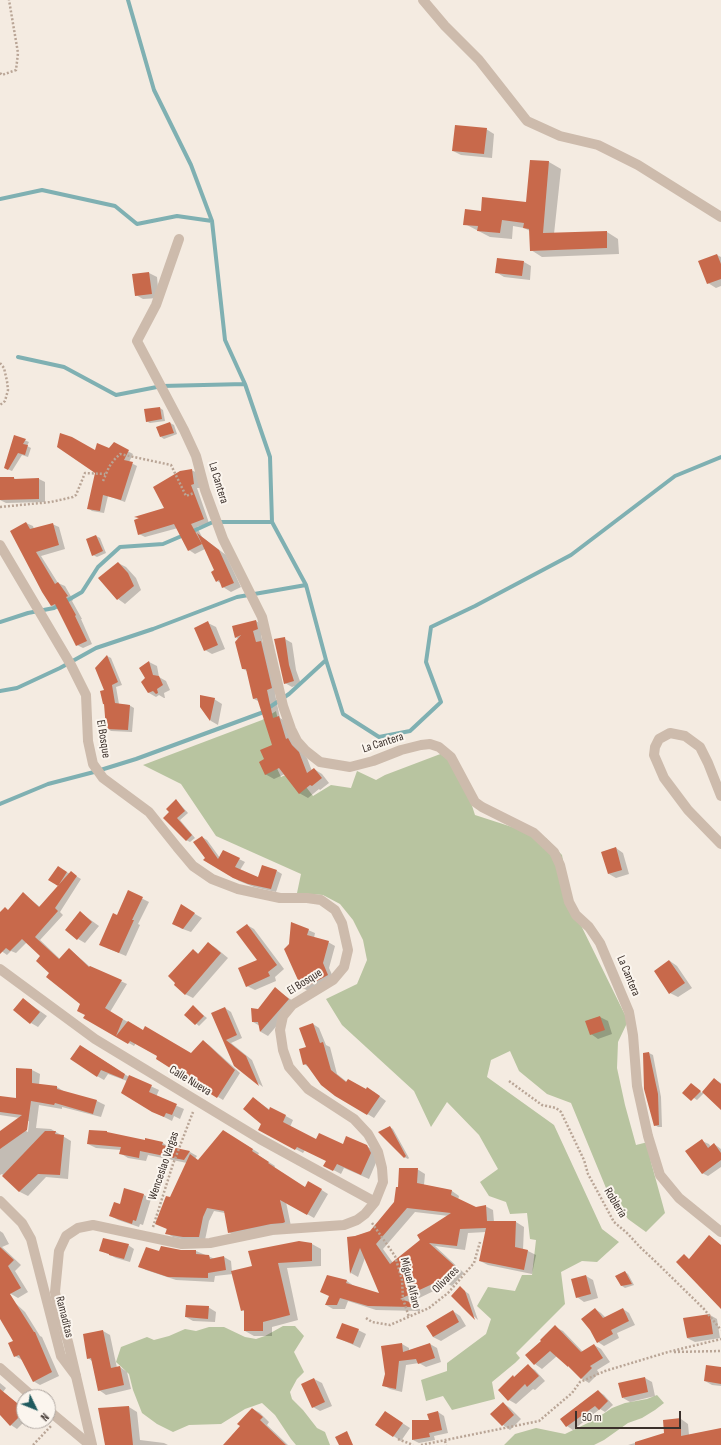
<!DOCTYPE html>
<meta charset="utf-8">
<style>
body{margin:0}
#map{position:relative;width:721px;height:1445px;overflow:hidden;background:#f4ebe1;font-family:"Sofia Sans Condensed",sans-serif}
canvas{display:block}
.north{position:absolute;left:16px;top:1389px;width:40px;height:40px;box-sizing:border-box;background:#fbf5ee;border:1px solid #aea6a0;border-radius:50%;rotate:133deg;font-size:11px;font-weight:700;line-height:16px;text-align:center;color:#3b302b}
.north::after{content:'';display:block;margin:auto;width:14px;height:18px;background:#1f5a5e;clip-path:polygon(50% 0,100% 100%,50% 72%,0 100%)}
.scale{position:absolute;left:575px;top:1411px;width:106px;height:18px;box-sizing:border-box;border:2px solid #3b302b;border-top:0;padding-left:5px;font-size:12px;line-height:14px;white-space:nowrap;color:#3b302b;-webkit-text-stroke:3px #fbf5ee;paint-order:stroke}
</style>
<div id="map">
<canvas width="721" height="1445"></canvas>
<div class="north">N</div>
<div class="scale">50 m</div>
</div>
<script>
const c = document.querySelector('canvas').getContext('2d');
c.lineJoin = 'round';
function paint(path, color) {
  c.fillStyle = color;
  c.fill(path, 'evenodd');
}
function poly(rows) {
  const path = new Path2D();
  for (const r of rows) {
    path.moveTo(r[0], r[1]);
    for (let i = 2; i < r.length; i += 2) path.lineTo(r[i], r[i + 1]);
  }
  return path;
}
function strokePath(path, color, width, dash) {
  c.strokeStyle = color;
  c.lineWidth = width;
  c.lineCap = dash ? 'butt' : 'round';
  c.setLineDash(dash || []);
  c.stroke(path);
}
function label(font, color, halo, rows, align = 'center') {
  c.font = font + ' "Sofia Sans Condensed",sans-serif';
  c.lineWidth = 4;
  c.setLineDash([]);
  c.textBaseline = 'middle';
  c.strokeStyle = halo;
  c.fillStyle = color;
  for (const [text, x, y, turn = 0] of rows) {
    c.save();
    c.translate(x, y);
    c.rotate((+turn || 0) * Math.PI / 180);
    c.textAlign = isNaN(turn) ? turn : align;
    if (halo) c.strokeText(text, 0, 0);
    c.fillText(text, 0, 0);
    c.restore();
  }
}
paint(poly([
 [276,711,278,720,271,755,281,777,294,771,313,796,331,785,351,788,357,771,376,780,385,775,443,753,463,778,475,815,546,838,562,855,571,905,628,1021,618,1042,617,1068,625,1105,636,1145,648,1142,651,1162,665,1213,646,1232,628,1219,606,1188,571,1103,547,1094,519,1071,510,1051,491,1060,487,1077,554,1125,602,1229,619,1242,597,1262,582,1261,561,1272,565,1304,516,1353,520,1358,515,1363,492,1382,495,1399,452,1410,443,1396,426,1401,421,1380,447,1371,447,1363,486,1334,491,1319,477,1306,488,1287,515,1291,522,1275,532,1275,536,1240,530,1239,527,1213,510,1214,506,1202,489,1196,480,1182,498,1169,479,1135,447,1102,431,1127,414,1091,342,1025,326,999,357,984,367,960,363,940,353,920,340,904,323,895,297,893,301,874,216,836,181,784,143,765,262,720],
 [283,1326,295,1326,304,1336,294,1352,304,1372,297,1379,290,1392,292,1399,303,1410,317,1428,325,1432,330,1445,296,1445,291,1439,275,1415,262,1403,245,1409,221,1424,189,1425,173,1432,157,1424,142,1413,133,1390,129,1374,116,1362,121,1347,147,1337,154,1340,169,1336,185,1329,196,1331,209,1327,224,1327,245,1337,256,1339,265,1336],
 [657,1395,664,1403,655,1410,642,1418,628,1423,604,1440,594,1445,504,1445,515,1434,536,1428,565,1434,594,1420,612,1408,625,1403,647,1399]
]), '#b8c4a0');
paint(poly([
 [486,129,494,134,492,158,461,155,453,151],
 [531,161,549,162,561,169,554,234,607,232,618,239,619,254,542,257,531,250,530,231,524,228,513,226,512,239,490,237,465,224,481,212,527,203],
 [717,255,721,257,721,286,716,288,708,283],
 [524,262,531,266,530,280,504,277,496,272],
 [149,273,157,277,159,298,143,299,136,295],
 [160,408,163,410,165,421,150,423,146,421],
 [170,423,174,425,177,434,164,439,161,437],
 [15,436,29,442,27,446,31,448,28,457,22,455,12,471,5,468],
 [114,444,133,454,129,462,137,466,125,502,108,496,104,513,92,511,88,508,96,473,95,452,109,449],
 [191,470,198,473,200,488,197,488,209,523,197,527,202,537,226,555,241,587,231,592,223,587,222,584,217,581,216,571,205,549,195,554,189,550,178,528,145,537,139,534,139,519,137,517,166,509],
 [0,478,14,478,17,480,39,479,45,482,45,502,6,503,0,500],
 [26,523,33,526,34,529,52,524,59,527,65,549,41,556,58,583,65,586,73,600,72,601,82,619,81,619,92,644,83,648,77,645,59,610,52,606,31,571],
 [96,536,100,538,106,553,97,557,93,555],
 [118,563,126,567,136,578,141,590,125,604,118,599],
 [256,621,264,626,266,633,261,635,263,643,269,647,280,693,275,694,280,718,287,722,300,751,307,758,312,771,314,769,322,774,329,783,320,790,319,789,308,798,299,793,285,774,274,779,265,774,266,760,273,745,260,702,254,699,247,671,243,669,239,639,236,638],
 [208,623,216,627,225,649,212,654,205,650],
 [285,639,292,643,296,670,301,684,292,687,285,683],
 [107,656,111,658,122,685,116,687,119,704,129,705,134,708,132,732,111,731,107,728,105,705,103,704],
 [149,662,157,666,159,677,166,681,170,690,164,693,165,698,164,698,159,695,156,697,149,693,146,678],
 [214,699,222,704,218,725,211,721,201,707],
 [176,801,179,803,188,813,180,820,195,838,190,842,186,840,170,812],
 [202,837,207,840,220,858,239,859,245,862,240,870,259,878,277,871,282,874,276,892,254,887,239,881,205,860,206,858],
 [616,848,623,853,629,874,616,878,609,874],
 [58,867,70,874,71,873,81,879,60,912,63,915,40,940,60,959,69,949,74,953,89,966,127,984,110,1012,144,1031,191,1054,203,1041,209,1045,240,1073,223,1100,157,1059,158,1056,136,1043,134,1046,85,1017,86,1015,81,1004,51,973,42,956,27,942,16,953,11,951,7,955,0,950,0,925,26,896,40,907,59,886,50,880],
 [129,892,149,902,138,924,140,925,126,956,107,948,117,916],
 [188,910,202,918,191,932,180,928],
 [81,913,99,926,85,943,78,939],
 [247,925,254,929,284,969,275,977,276,981,255,990,247,986,258,960],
 [308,930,315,933,314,938,328,942,335,946,329,968,334,979,310,992,303,988,285,949],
 [208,943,216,948,228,958,193,998,185,994,193,950,199,954],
 [670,961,677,966,692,988,678,997,670,993],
 [275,989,296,1003,268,1036,261,1032,260,1026,253,1022,259,1010],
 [23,999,47,1016,38,1027,31,1023],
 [193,1007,207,1018,199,1026,186,1015],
 [225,1008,231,1012,242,1038,231,1043,252,1060,263,1087,235,1066,213,1013],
 [600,1017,608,1021,612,1034,598,1039,591,1034],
 [313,1024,319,1028,326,1045,330,1047,337,1074,347,1082,374,1092,386,1101,374,1118,336,1095,310,1068,304,1064],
 [87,1050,129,1077,129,1076,159,1090,156,1097,184,1109,180,1119,174,1116,172,1121,152,1111,127,1081,108,1074,104,1080,97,1076],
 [649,1053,653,1055,661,1097,662,1127,658,1127,655,1125],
 [32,1070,40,1074,39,1085,57,1087,65,1092,97,1101,105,1105,101,1117,62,1107,62,1109,39,1105,36,1128,51,1129,71,1141,68,1179,46,1177,28,1196,20,1192,2,1174,0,1175,0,1132,20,1118,0,1115,0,1097,17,1099],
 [27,1121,29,1121,28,1132,26,1131],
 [714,1079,721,1083,721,1108,704,1093,697,1100,694,1098,692,1084,702,1093],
 [253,1098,270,1110,271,1108,293,1120,290,1127,317,1141,343,1146,366,1146,374,1150,378,1158,369,1179,344,1168,341,1174,324,1165,327,1161,305,1150,303,1153,267,1134],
 [390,1127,393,1129,409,1158,408,1159,404,1157],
 [223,1131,259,1153,258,1155,275,1166,274,1168,305,1188,309,1182,328,1194,314,1218,286,1202,291,1226,235,1236,229,1232,225,1213,214,1211,209,1221,205,1240,190,1241,173,1237,166,1233,170,1199,187,1163,148,1155,146,1161,128,1158,120,1153,121,1150,96,1148,88,1144,146,1141,163,1143,170,1148,190,1152,197,1156,195,1159,199,1161],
 [702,1141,709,1144,711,1147,714,1144,721,1149,721,1167,708,1176,702,1173],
 [417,1169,425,1174,424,1185,452,1191,459,1196,458,1200,476,1208,485,1206,493,1210,494,1222,516,1222,524,1227,523,1250,528,1251,536,1255,532,1274,488,1265,480,1261,486,1232,468,1233,465,1250,435,1246,464,1273,452,1286,448,1284,409,1303,420,1309,420,1311,376,1310,348,1301,345,1309,333,1309,326,1305,330,1296,327,1276,347,1281,354,1286,381,1295,365,1258,358,1277,351,1273,348,1238,371,1232,395,1203,399,1188],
 [415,1212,449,1216,393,1263,383,1249],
 [125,1190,144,1195,151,1199,143,1225,140,1224,139,1227,118,1220,111,1216,120,1205],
 [0,1231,3,1233,9,1244,2,1247,21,1265,15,1271,28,1292,18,1298,11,1294,0,1275],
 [299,1242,312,1244,321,1249,321,1266,287,1268,298,1320,272,1327,272,1336,254,1336,245,1331,245,1312,242,1310,233,1274,215,1276,214,1282,176,1280,146,1270,139,1266,160,1252,196,1251,215,1259,224,1257,231,1261,232,1272,253,1267],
 [128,1245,134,1249,130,1262,116,1258,100,1250],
 [625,1272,628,1274,634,1285,625,1288,622,1286],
 [586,1276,593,1280,598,1298,584,1302,577,1297],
 [460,1288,469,1294,478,1320,452,1296],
 [0,1289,25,1312,40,1336,42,1337,59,1376,40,1385,33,1381,23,1360,22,1360,15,1356,14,1341,0,1317],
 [208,1307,216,1312,215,1322,193,1321,186,1317],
 [595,1309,601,1313,606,1318,623,1309,629,1313,635,1325,617,1333,619,1338,604,1346,598,1342],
 [453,1311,460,1316,466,1326,441,1341,433,1337],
 [710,1315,717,1319,720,1338,695,1342,687,1338],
 [555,1327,563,1331,583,1352,594,1345,601,1349,610,1362,597,1370,599,1373,589,1383,581,1378,572,1368,557,1356,542,1369,535,1364,527,1355,542,1341],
 [358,1330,366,1334,360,1348,338,1338],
 [103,1331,110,1335,117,1368,120,1367,127,1372,131,1389,106,1395,99,1390,92,1361,88,1358],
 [402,1344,409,1348,409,1351,430,1344,437,1348,441,1362,426,1367,419,1363,406,1365,402,1392,390,1389,383,1385,386,1374],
 [528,1366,535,1370,545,1381,535,1390,533,1389,516,1404,509,1400,515,1378],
 [721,1368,721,1386,712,1385,705,1381],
 [645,1378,652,1382,655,1396,630,1402,623,1398],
 [314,1379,322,1383,332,1406,320,1411,313,1407],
 [0,1383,6,1388,3,1392,18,1404,24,1404,25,1421,17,1429,11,1425,0,1409],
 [598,1391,604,1395,613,1405,605,1412,600,1409,573,1430,567,1426,561,1419],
 [503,1403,510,1408,521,1419,510,1430,503,1425,492,1414],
 [129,1407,137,1412,140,1440,164,1443,168,1445,106,1445],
 [253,1409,260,1413,269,1422,267,1425,288,1445,228,1445],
 [438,1412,444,1416,448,1433,434,1436,435,1440,419,1443,413,1440],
 [393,1417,410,1428,401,1441,377,1425],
 [681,1419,688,1424,689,1435,721,1429,721,1445,628,1445,666,1434]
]), '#0003');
strokePath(poly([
 [128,0,154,90,191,165,212,221,225,340,245,384,270,457,272,522,306,585,326,660,343,714,379,737,410,731,441,702,426,662,431,627,475,606,571,555,675,476,721,457],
 [0,199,42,190,115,206,137,224,177,216,212,221],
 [18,357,64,367,116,395,162,386,245,384],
 [191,532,213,522,272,522],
 [0,622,28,613,54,608,82,592,98,567,120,547,163,544,184,535],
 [0,691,17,688,60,668,96,648,153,629,237,597,306,585],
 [0,804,48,784,94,772,136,759,261,713,289,694,326,660]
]), '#7fb0b2', 4);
paint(poly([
 [455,125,487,128,484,154,452,151],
 [530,160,549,161,543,233,607,231,607,248,530,251,529,229,523,228,524,223,502,220,500,233,477,231,478,226,463,225,465,209,481,211,482,197,526,202],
 [717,254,721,264,721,279,707,284,698,261],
 [497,258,524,261,522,276,495,273],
 [149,272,152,294,135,296,132,274],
 [160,407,162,419,146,422,144,409],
 [170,422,174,433,160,437,156,427],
 [60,433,72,437,95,450,97,443,109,448,114,442,129,450,124,460,133,462,121,500,103,495,100,511,87,509,95,473,57,447],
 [14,435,26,439,23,444,28,445,25,455,18,453,8,470,4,468],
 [192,469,194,484,191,485,204,519,191,524,202,544,188,551,174,524,138,535,134,520,139,518,134,517,164,508,153,487,180,471],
 [0,477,14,477,14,479,39,478,39,499,0,500],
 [26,522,30,529,53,523,59,545,36,552,55,584,58,582,68,596,66,597,76,615,75,616,87,641,76,646,55,604,51,606,42,592,10,531],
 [197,533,219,550,234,583,222,588,219,580,216,582,211,572,214,570],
 [96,535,103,551,92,556,86,539],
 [118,562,128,573,134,586,117,600,98,578],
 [256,620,258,629,253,631,256,642,261,641,272,688,267,690,273,718,279,716,286,739,288,738,292,745,299,752,307,773,314,768,322,778,312,786,310,785,299,794,279,768,265,775,259,762,264,759,260,750,272,745,257,698,253,699,246,669,242,669,235,642,241,635,235,638,232,626],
 [208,621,218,645,204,651,194,628],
 [285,637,289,665,294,681,284,684,274,639],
 [107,655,118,682,112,685,115,703,130,705,128,730,106,729,104,704,103,704,100,691,104,690,95,668],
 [149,661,153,675,159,676,163,685,157,689,158,693,156,694,153,691,148,693,141,682,145,678,139,668],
 [200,695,215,698,210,721,200,707],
 [176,799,185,811,177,818,192,835,186,841,163,818,169,812,166,809],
 [202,836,218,859,223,850,240,858,235,867,258,877,262,865,277,870,271,889,248,884,233,878,203,860,205,858,193,842],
 [616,847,622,870,608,874,601,852],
 [58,866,67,872,58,886,48,880],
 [71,871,77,876,55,908,58,911,35,937,59,959,69,948,89,967,90,966,122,980,105,1008,123,1019,116,1036,128,1021,143,1030,145,1026,191,1053,203,1040,235,1070,217,1098,156,1059,157,1056,130,1041,128,1044,83,1018,85,1015,77,1011,80,1004,46,977,49,973,36,961,40,956,22,939,10,951,6,948,0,954,0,912,5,907,8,910,23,892,39,907],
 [128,890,143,897,132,920,134,920,119,953,99,945,113,913,117,915],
 [181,904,195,913,183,929,172,924],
 [80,911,92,922,77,940,65,930],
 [291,922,309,929,307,935,329,941,323,963,328,975,302,989,284,949,289,944],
 [247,924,277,965,268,972,270,976,246,987,238,968,257,960,236,932],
 [208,942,221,953,185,995,174,985,175,983,168,976,193,949,198,954],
 [669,960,685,983,669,994,654,971],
 [275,987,289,999,260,1032,258,1022,252,1022,251,1008,258,1009],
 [23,998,40,1012,30,1024,13,1010],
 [193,1005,204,1016,195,1025,184,1015],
 [225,1007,237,1035,226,1040,246,1056,259,1086,234,1066,211,1013],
 [600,1016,605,1030,590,1035,585,1021],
 [313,1023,320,1043,323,1042,331,1070,346,1082,348,1079,366,1089,367,1087,380,1096,367,1115,335,1096,321,1085,306,1064,303,1065,299,1049,306,1047,299,1028],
 [80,1045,125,1074,123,1079,101,1070,97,1077,70,1059],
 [649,1052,658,1094,659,1125,654,1126,644,1089,643,1053],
 [16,1068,32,1069,32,1083,57,1086,57,1089,97,1100,93,1114,55,1103,54,1105,31,1101,27,1130,0,1149,0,1131,22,1115,0,1112,0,1096,16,1098],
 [129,1075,152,1085,149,1092,177,1104,172,1115,166,1113,164,1117,152,1112,121,1093],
 [714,1078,721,1084,721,1110,702,1092],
 [691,1083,701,1091,691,1101,682,1093],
 [253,1097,269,1110,270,1107,286,1115,283,1122,316,1139,319,1133,343,1144,346,1136,367,1145,371,1153,361,1175,337,1164,333,1171,323,1166,326,1161,297,1147,295,1150,258,1130,261,1124,243,1109],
 [390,1126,406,1156,404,1158,378,1132],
 [89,1130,107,1131,107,1132,145,1140,145,1138,163,1142,162,1145,190,1151,184,1160,140,1151,139,1158,119,1154,121,1147,87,1144],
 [223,1130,253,1149,252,1151,269,1162,268,1163,305,1187,308,1181,322,1189,307,1215,280,1200,285,1222,283,1223,271,1224,228,1233,224,1211,207,1208,203,1217,199,1237,183,1237,165,1234,167,1229,155,1224,166,1196,170,1197,190,1154,198,1160],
 [45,1131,56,1131,55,1134,64,1135,60,1175,38,1174,19,1192,2,1176],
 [702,1139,708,1148,714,1143,721,1153,721,1160,702,1174,685,1151],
 [399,1168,418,1168,417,1183,452,1190,451,1195,476,1207,486,1205,487,1221,516,1221,515,1247,528,1250,524,1270,479,1261,486,1228,460,1229,457,1246,429,1243,457,1268,444,1282,441,1280,400,1299,413,1303,412,1307,368,1306,340,1298,337,1305,325,1305,329,1296,320,1292,327,1275,347,1280,346,1283,379,1293,360,1248,350,1274,347,1237,355,1236,370,1231,394,1202,396,1187,398,1187],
 [407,1208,451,1213,417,1235,420,1240,390,1264,376,1244],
 [124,1188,144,1194,136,1221,133,1220,132,1224,109,1216,114,1202,120,1204],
 [709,1235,721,1245,721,1309,676,1262,684,1254,689,1259],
 [103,1238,129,1244,124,1259,109,1255,109,1254,99,1251],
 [299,1241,312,1243,312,1261,278,1263,290,1315,263,1322,263,1331,244,1331,244,1310,241,1311,231,1271,252,1266,248,1251],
 [161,1246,181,1250,196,1250,196,1254,209,1255,210,1259,224,1256,226,1270,208,1273,208,1278,168,1277,138,1267,146,1247,159,1251],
 [0,1247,14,1260,8,1266,21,1288,10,1294,34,1332,35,1332,52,1372,33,1382,19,1355,14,1357,8,1343,13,1341,0,1319],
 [625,1271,632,1284,621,1286,615,1276],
 [586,1275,591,1294,576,1298,571,1279],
 [460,1286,465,1291,475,1320,451,1296],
 [186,1305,209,1306,208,1319,185,1317],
 [595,1308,603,1318,623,1308,629,1321,611,1330,613,1334,597,1343,590,1330,581,1319],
 [453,1310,459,1322,433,1337,426,1326],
 [710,1314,713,1334,687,1338,683,1318],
 [342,1323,359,1329,353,1344,336,1338],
 [555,1325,581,1352,594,1344,603,1358,590,1366,592,1368,581,1379,568,1366,568,1367,550,1351,534,1365,525,1355,541,1341,540,1340],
 [103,1330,111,1368,120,1366,124,1385,98,1391,91,1358,87,1359,83,1334],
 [402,1343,403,1352,430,1343,435,1358,418,1364,416,1359,399,1361,396,1389,382,1386,385,1374,381,1346],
 [528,1364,539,1376,527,1387,525,1384,508,1401,498,1390,513,1375,514,1377],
 [706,1365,721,1367,721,1384,704,1381],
 [645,1377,648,1392,622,1398,618,1383],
 [314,1378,325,1402,312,1408,301,1384],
 [0,1389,17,1403,24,1398,24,1412,10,1426,0,1415],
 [598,1390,608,1401,599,1410,595,1406,566,1427,560,1419],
 [503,1402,514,1415,502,1426,490,1414],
 [129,1406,133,1445,105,1445,98,1408],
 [252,1408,263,1417,260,1420,286,1445,223,1445,240,1426,237,1424],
 [385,1411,403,1423,393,1437,375,1425],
 [438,1411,442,1430,429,1433,430,1437,412,1440,412,1420,429,1420,427,1414],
 [681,1418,681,1436,721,1428,721,1445,635,1445,635,1442,664,1433,663,1420],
 [347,1431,353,1445,339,1445,335,1437]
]), '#c8694b');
strokePath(poly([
 [0,73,2,75,16,70,18,53,9,0],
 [0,363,4,368,7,381,8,390,5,401,0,405],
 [103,481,109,467,114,460,120,454,171,465,186,496,194,493],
 [0,507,51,502,73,497,76,495,85,473,105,474],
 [509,1081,542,1105,556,1108,561,1112,584,1160,588,1174,614,1222,627,1233,640,1247,657,1263,704,1309,721,1330],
 [372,1223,395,1256,402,1280,403,1299,409,1317],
 [153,1227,173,1164,193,1112],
 [366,1318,372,1322,390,1325,429,1308,448,1293,474,1263,480,1242],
 [674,1352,721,1351],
 [398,1439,413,1445],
 [445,1441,446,1445],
 [33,1445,51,1426],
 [421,1445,539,1421,572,1393,580,1382,605,1371,668,1352,721,1339]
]), '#b9a596', 2.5, [2, 2]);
strokePath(poly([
 [423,0,445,26,479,60,527,121,560,136,598,145,638,165,721,217],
 [179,239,156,305,137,341,184,430,196,456,205,490,223,539,262,617,283,706,291,729,297,741,306,751,320,762,350,767,373,761,401,750,421,745,430,744,439,747,451,757,475,802,482,807,534,833,554,852,560,865,569,902,576,915,589,927,600,943,629,1012,633,1035,637,1086,648,1136,660,1175,679,1198,721,1232],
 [0,545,71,665,86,695,88,741,93,764,103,778,149,812,177,847,193,866,212,879,238,889,280,898,307,898,321,900,335,910,342,923,348,950,344,967,333,980,292,1005,283,1016,280,1030,283,1050,289,1067,308,1089,354,1119,368,1134,378,1152,382,1168,383,1182,375,1202,365,1214,357,1220,344,1225,272,1230,210,1243,182,1244,93,1225,78,1228,66,1236,59,1251,55,1292,59,1313,68,1342,76,1376],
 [721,796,708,763,700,747,685,736,670,733,659,739,655,747,654,755,664,778,688,810,721,844],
 [0,969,95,1039,260,1139,375,1202],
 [0,1368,33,1397],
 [48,1410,90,1445]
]), '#cdbbac', 10);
strokePath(poly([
 [0,1201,22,1223,31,1239,61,1356,76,1376,92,1445]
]), '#cdbbac', 10);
label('12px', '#3b302b', '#fbf5ee', [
 ["La Cantera",218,483,73],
 ["El Bosque",103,739,81],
 ["La Cantera",383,743,-18],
 ["La Cantera",628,976,67],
 ["El Bosque",305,982,-32],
 ["Calle Nueva",190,1081,31],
 ["Wenceslao Vargas",164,1166,-71],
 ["Roblería",615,1203,59],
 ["Olivares",446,1280,-45],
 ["Miguel Alfaro",410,1283,76],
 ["Ramaditas",64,1317,76]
]);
</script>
